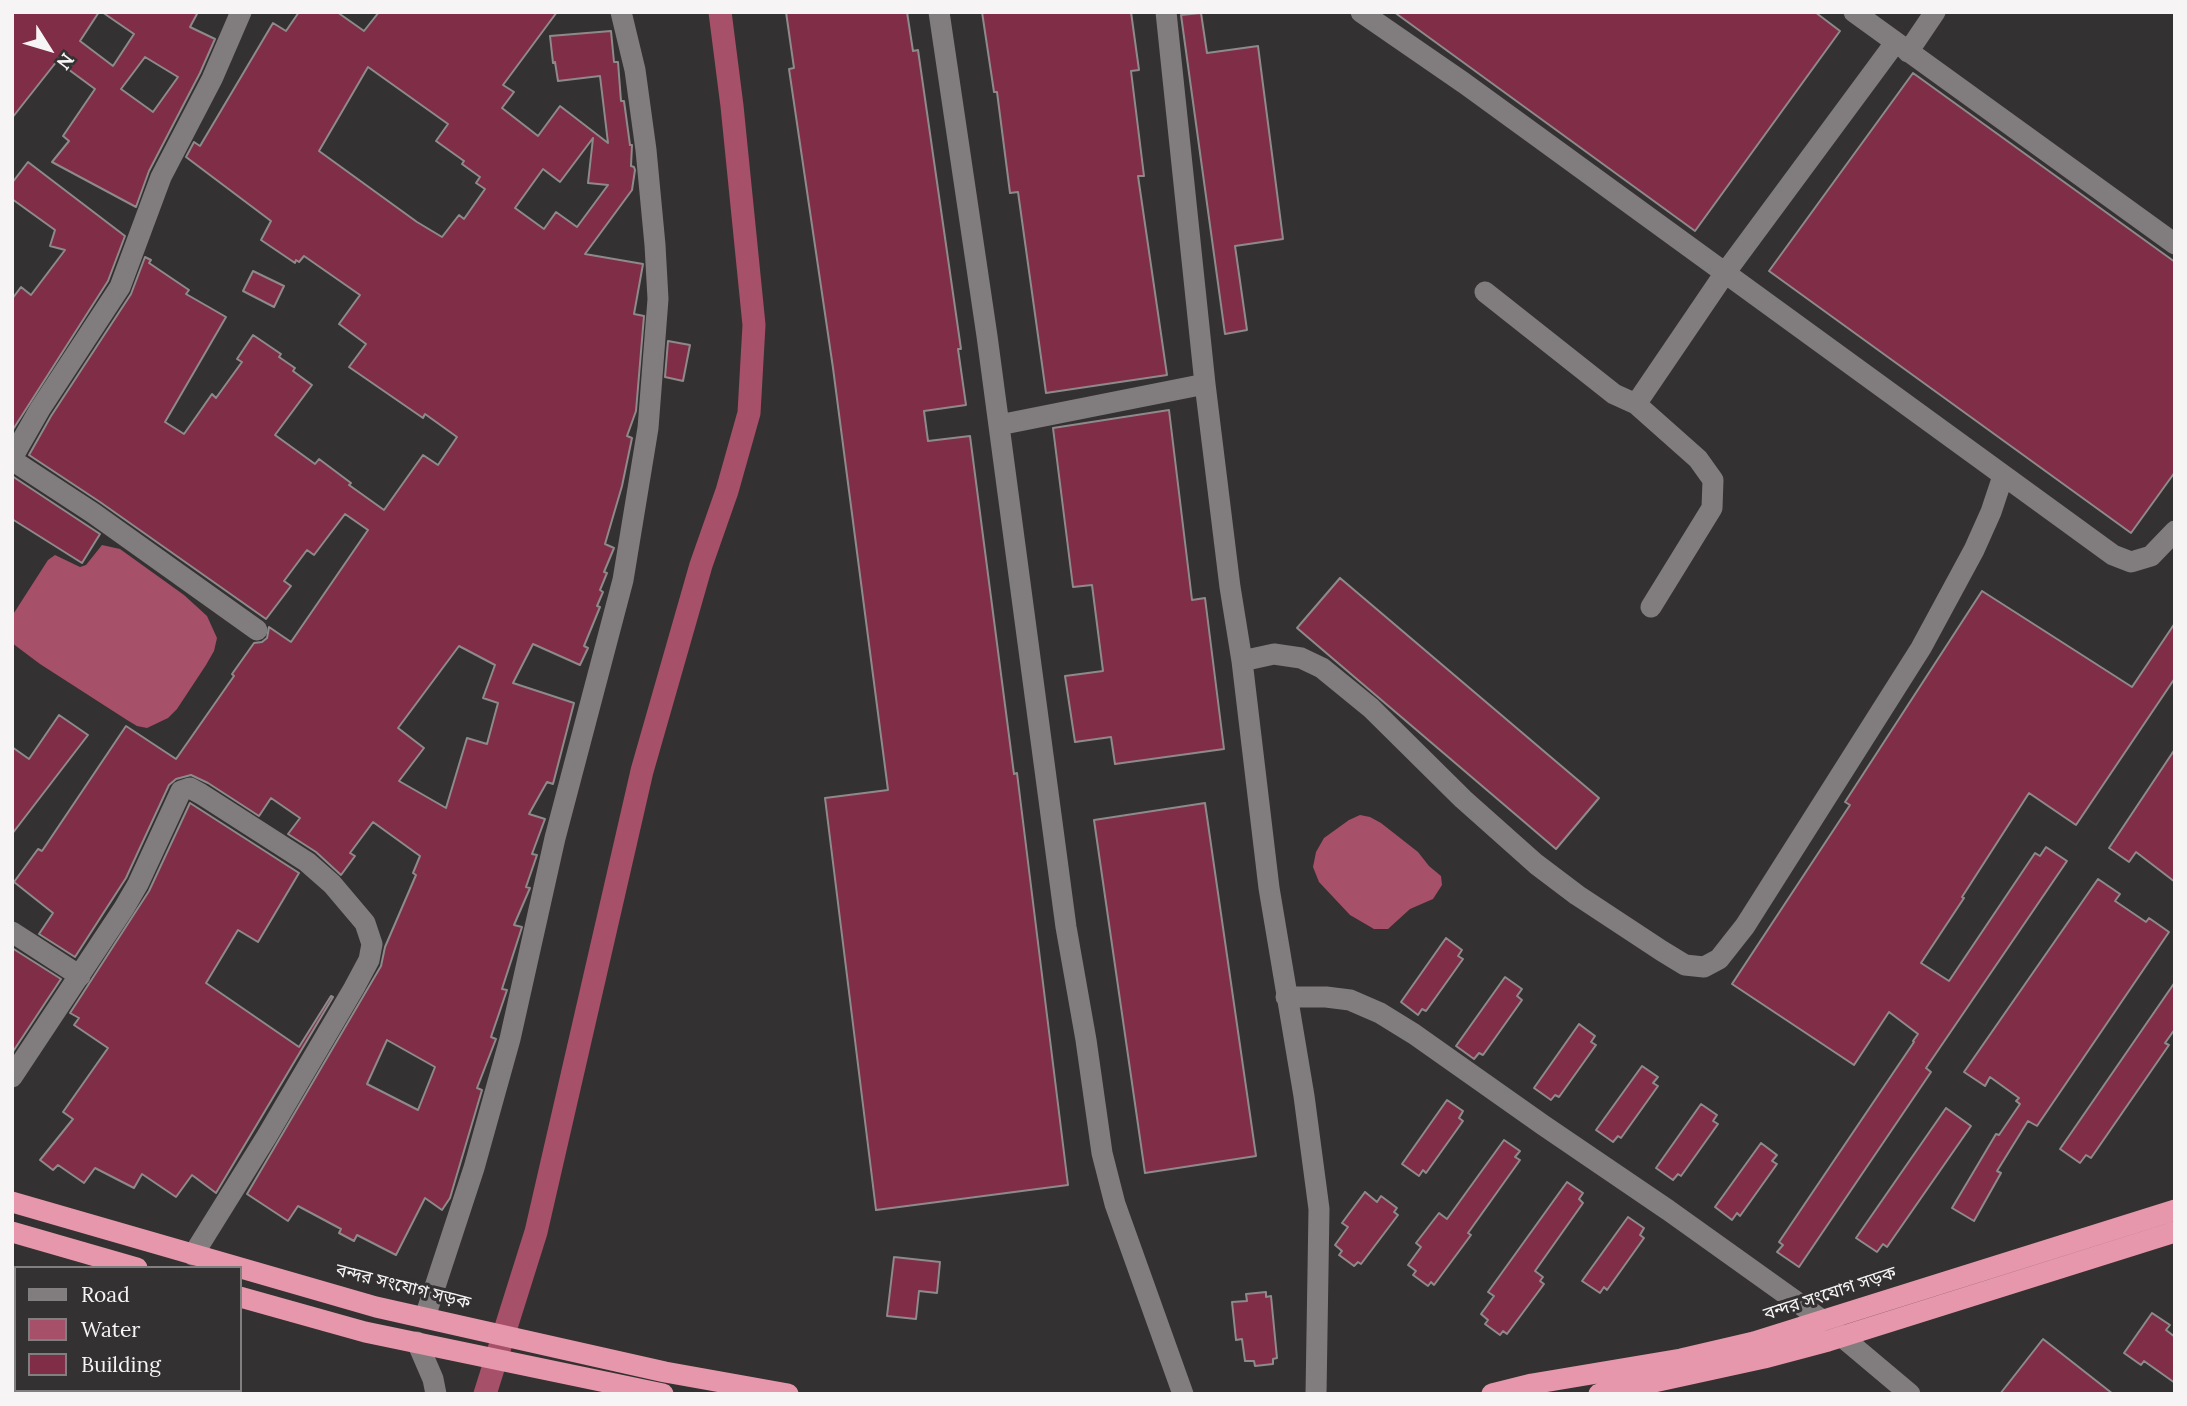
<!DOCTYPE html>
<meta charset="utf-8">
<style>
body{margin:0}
#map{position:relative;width:2187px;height:1406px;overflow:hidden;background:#343132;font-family:Lora,serif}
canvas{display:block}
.frame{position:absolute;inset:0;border:14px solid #f6f4f4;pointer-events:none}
.legend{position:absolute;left:14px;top:1266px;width:228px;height:126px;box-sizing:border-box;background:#343132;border:2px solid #827f80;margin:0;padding:9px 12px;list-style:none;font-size:21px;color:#f6f4f4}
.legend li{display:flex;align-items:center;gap:14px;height:35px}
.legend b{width:35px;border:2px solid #827f80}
.north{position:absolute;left:14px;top:14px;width:70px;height:70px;-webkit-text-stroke:5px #343132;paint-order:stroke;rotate:127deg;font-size:19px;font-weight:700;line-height:28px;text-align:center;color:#f6f4f4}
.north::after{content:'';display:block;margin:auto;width:24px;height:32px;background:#f6f4f4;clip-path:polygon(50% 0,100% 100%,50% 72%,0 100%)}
</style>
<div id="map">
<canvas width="2187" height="1406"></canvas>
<div class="frame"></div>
<ul class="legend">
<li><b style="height:9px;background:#817d7e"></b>Road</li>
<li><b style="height:19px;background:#a65069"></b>Water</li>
<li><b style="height:19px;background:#802d48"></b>Building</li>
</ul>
<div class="north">N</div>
</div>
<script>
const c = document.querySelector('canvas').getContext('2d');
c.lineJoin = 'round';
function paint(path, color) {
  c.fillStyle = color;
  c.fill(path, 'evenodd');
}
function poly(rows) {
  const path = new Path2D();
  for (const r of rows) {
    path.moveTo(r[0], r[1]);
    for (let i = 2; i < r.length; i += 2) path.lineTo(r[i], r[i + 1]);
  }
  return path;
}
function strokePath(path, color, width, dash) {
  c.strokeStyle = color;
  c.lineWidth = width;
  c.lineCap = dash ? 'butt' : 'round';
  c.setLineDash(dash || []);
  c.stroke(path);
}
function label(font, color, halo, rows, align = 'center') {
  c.font = font + ' Lora,"Noto Sans Bengali",serif';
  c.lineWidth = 6;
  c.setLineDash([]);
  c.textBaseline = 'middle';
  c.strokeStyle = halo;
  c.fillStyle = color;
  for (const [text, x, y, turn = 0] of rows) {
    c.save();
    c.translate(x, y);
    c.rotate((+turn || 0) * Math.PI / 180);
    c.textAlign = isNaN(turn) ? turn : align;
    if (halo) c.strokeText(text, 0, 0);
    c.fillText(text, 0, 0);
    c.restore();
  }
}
paint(poly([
 [102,545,120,549,184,595,207,616,217,638,214,651,206,665,177,709,168,718,147,728,137,726,127,720,40,664,12,643,12,616,48,560,55,555,80,567,86,565],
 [1360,815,1370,817,1381,823,1418,852,1429,866,1441,876,1442,885,1433,899,1410,909,1388,929,1374,929,1350,915,1319,882,1313,867,1316,852,1324,838,1349,820]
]), '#a65069');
strokePath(poly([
 [485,1394,536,1232,642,771,701,565,727,491,749,413,754,325,732,106,720,12]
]), '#a65069', 23);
const building = poly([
 [12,12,99,12,80,41,113,66,134,34,102,12,198,12,190,27,215,39,200,73,149,171,136,207,52,162,69,141,63,136,95,89,57,61,12,118,12,12],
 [145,57,178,77,153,112,121,89,145,57],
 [299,12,337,12,364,31,379,12,557,12,503,85,514,92,502,108,538,136,560,106,608,143,600,76,558,81,555,62,553,63,550,36,611,31,614,62,618,62,621,101,624,101,630,145,632,145,631,166,634,167,635,170,632,190,585,254,643,264,634,314,644,316,636,411,627,436,632,438,622,486,605,544,614,548,604,572,607,573,600,590,603,592,597,606,600,607,584,646,588,648,580,665,533,644,513,683,574,703,553,784,547,782,529,814,545,819,532,854,537,855,526,887,530,888,514,925,522,927,502,989,507,990,491,1037,496,1039,477,1088,482,1090,450,1198,442,1210,425,1198,396,1255,357,1235,354,1241,339,1233,341,1229,298,1206,288,1221,247,1194,381,966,385,947,416,875,413,873,420,856,373,822,350,853,355,856,341,875,316,852,288,834,300,818,271,798,259,816,208,783,191,775,176,779,169,785,126,878,75,957,39,934,53,913,14,882,38,849,42,851,126,726,176,759,234,676,232,674,254,643,262,642,267,638,269,627,291,642,368,530,345,514,314,555,307,550,284,581,291,586,266,619,100,502,29,455,51,416,131,294,145,257,151,260,149,263,189,290,186,294,226,317,165,422,184,434,212,394,216,398,242,362,237,359,253,335,281,354,279,357,295,368,293,371,312,385,275,435,315,464,319,459,351,483,349,485,384,510,423,455,438,465,457,437,425,414,423,418,349,367,366,344,339,324,360,295,304,256,299,262,296,260,295,263,261,240,271,221,186,157,194,142,200,146,273,23,286,31,299,12],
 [368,67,448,124,436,141,464,161,462,164,480,177,476,183,485,189,464,219,459,215,442,237,417,222,319,151,368,67],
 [593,138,588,183,608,185,577,227,556,212,544,229,515,208,543,169,560,182,593,138],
 [459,646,495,665,483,698,498,703,487,744,467,738,446,808,399,781,424,748,398,728,459,646],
 [387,1040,435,1067,418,1110,367,1084,387,1040],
 [786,12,907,12,913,51,918,50,961,349,958,349,966,405,924,411,928,441,970,436,1014,774,1017,773,1068,1185,876,1210,825,798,888,790,833,368,789,69,794,68,786,12],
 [982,12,1131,12,1139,70,1131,71,1144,176,1138,176,1167,375,1046,393,1018,192,1010,193,997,92,994,92,982,12],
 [1394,12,1815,12,1840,31,1695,231,1394,12],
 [1201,13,1207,53,1258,46,1283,239,1235,246,1247,330,1225,334,1181,15,1201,13],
 [1913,73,2175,262,2175,472,2131,533,1769,271,1913,73],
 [28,162,125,236,108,281,12,431,12,299,21,287,31,295,65,250,50,246,55,230,12,199,12,183,28,162],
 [253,271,284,286,274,307,243,291,253,271],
 [668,341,690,345,683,381,665,377,668,341],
 [1169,410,1192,600,1205,598,1224,749,1115,764,1111,737,1075,742,1065,676,1103,671,1092,585,1073,587,1053,428,1169,410],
 [12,476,100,534,82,563,12,519,12,476],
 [1340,578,1599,798,1556,849,1297,628,1340,578],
 [1982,591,2132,687,2175,623,2175,678,2076,825,2029,793,1962,897,1964,898,1921,963,1949,981,2035,853,2040,856,2046,847,2067,861,1926,1068,1931,1072,1799,1267,1777,1252,1783,1245,1779,1242,1914,1042,1913,1041,1918,1034,1889,1012,1854,1065,1732,984,1850,805,1845,802,1982,591],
 [59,715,88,735,12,834,12,747,29,759,59,715],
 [2175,749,2175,882,2136,852,2129,862,2109,848,2175,749],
 [190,803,299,873,258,942,238,930,206,983,299,1047,331,996,333,997,216,1193,192,1175,176,1197,142,1174,134,1188,95,1168,84,1183,58,1165,53,1170,40,1160,73,1119,63,1112,108,1048,74,1025,79,1018,70,1013,149,891,190,803],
 [1205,803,1256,1156,1145,1173,1094,820,1205,803],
 [2098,879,2120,894,2115,901,2146,922,2149,918,2169,932,2037,1126,2028,1121,1997,1171,2001,1173,1974,1221,1952,1208,1996,1134,1999,1135,2020,1104,2016,1101,2019,1098,1990,1077,1985,1086,1964,1072,2098,879],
 [1446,938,1462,950,1458,956,1463,959,1426,1011,1422,1009,1418,1015,1401,1002,1446,938],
 [12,948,61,979,12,1053,12,948],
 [1505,977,1522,989,1517,996,1522,1000,1483,1055,1479,1053,1474,1059,1456,1046,1505,977],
 [2175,982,2175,1029,2165,1043,2169,1045,2091,1158,2086,1155,2080,1163,2060,1149,2175,982],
 [1579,1024,1595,1036,1591,1042,1596,1045,1559,1097,1555,1095,1551,1100,1534,1088,1579,1024],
 [1642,1066,1658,1077,1653,1083,1658,1086,1621,1138,1618,1136,1613,1142,1596,1130,1642,1066],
 [1447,1100,1463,1111,1459,1118,1463,1121,1426,1173,1423,1170,1419,1176,1402,1164,1447,1100],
 [1701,1104,1717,1115,1713,1121,1718,1124,1681,1176,1678,1174,1673,1180,1656,1168,1701,1104],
 [1946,1108,1971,1126,1887,1247,1883,1244,1877,1252,1856,1238,1946,1108],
 [1504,1140,1520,1151,1515,1157,1520,1160,1468,1233,1471,1235,1434,1285,1431,1282,1428,1286,1413,1275,1416,1271,1408,1265,1421,1247,1416,1243,1439,1213,1447,1219,1504,1140],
 [1761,1143,1777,1155,1772,1161,1777,1164,1740,1216,1737,1213,1732,1220,1715,1207,1761,1143],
 [1567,1182,1583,1193,1579,1199,1583,1203,1535,1271,1543,1277,1540,1281,1544,1284,1507,1334,1503,1331,1500,1335,1485,1324,1488,1320,1481,1314,1494,1296,1488,1292,1567,1182],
 [1365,1192,1377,1202,1381,1196,1397,1208,1394,1212,1398,1215,1361,1264,1358,1262,1354,1266,1339,1255,1342,1251,1335,1245,1348,1227,1342,1223,1365,1192],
 [1628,1217,1644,1228,1640,1235,1644,1238,1607,1290,1604,1287,1600,1293,1582,1281,1628,1217],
 [894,1257,940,1262,937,1293,919,1291,916,1319,887,1316,894,1257],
 [1266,1292,1266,1297,1271,1296,1277,1358,1273,1359,1273,1364,1255,1366,1254,1361,1245,1361,1242,1339,1236,1340,1232,1302,1247,1301,1246,1294,1266,1292],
 [2152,1313,2170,1325,2166,1330,2175,1337,2175,1383,2144,1361,2141,1365,2124,1353,2152,1313],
 [2043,1339,2113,1394,2000,1394,2043,1339]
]);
paint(building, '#802d48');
strokePath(building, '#8e8a8b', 2);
strokePath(poly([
 [939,12,987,336,1066,927,1086,1040,1102,1153,1115,1204,1183,1394],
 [1166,12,1205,384,1230,587,1242,661,1269,888,1304,1096,1319,1209,1316,1394],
 [1361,12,1464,83,2113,555,2131,562,2151,556,2175,531],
 [1854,12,2175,244],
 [1908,52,1935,12],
 [1485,292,1614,394,1636,404,1698,459,1713,480,1712,508,1651,607],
 [1636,404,1725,273,1895,43],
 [999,425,1205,384],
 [12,458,40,409,120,287,161,177,212,79,241,12],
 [12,460,93,513,257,630],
 [1242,661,1274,654,1301,658,1322,668,1371,708,1463,799,1536,864,1577,895,1662,951,1685,965,1704,967,1719,959,1745,926,1921,648,1974,550,1991,512,2003,476],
 [12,932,80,976],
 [1286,997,1326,997,1350,1000,1380,1013,1414,1034,1543,1125,1668,1210,1822,1320,1910,1394],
 [12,1077,124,908,138,884,181,791,190,788,201,794,307,862,332,884,365,923,372,944,369,960,354,988,267,1136,193,1255],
 [425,1317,474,1168,510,1039,555,838,623,580,648,428,658,299,655,245,646,150,635,70,621,12],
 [417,1342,433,1379,436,1394]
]), '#817d7e', 21);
strokePath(poly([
 [12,1202,376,1307,665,1372,788,1394],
 [12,1232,137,1268],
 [240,1297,365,1332,663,1394],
 [1492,1394,1532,1384,1681,1359,1754,1342,2175,1210],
 [1599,1394,1764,1358,1828,1341,2175,1232]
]), '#e797ab', 21);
label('18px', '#f6f4f4', '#343132', [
 ["বন্দর সংযোগ সড়ক",403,1287,14],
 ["বন্দর সংযোগ সড়ক",1830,1294,-18]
]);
</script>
